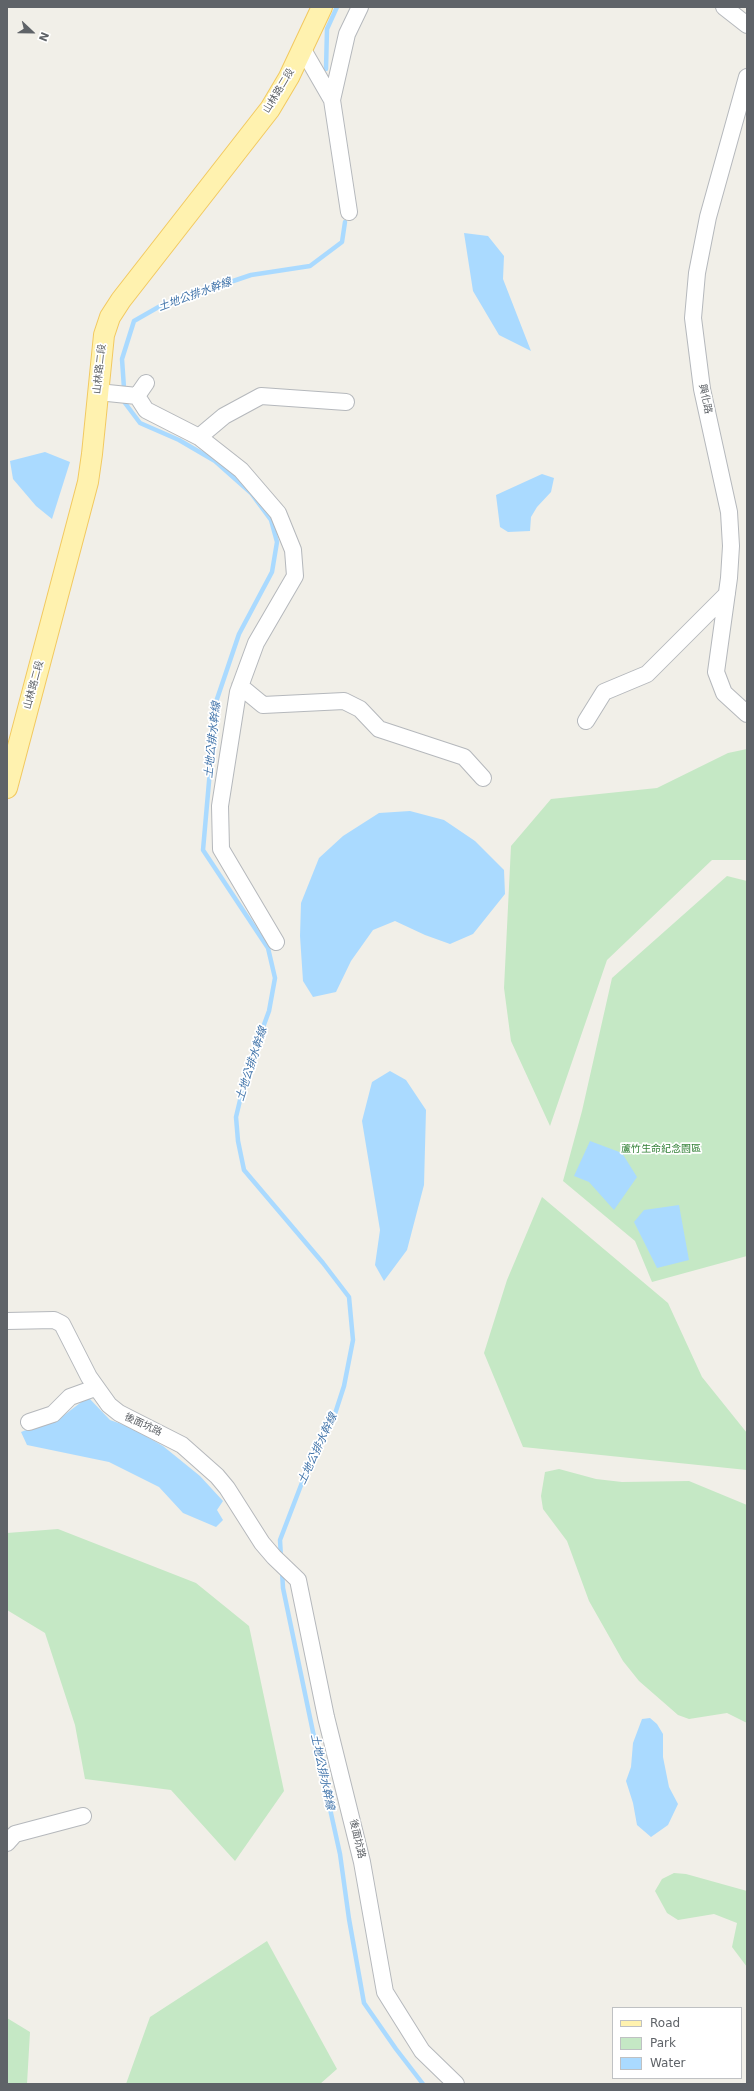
<!DOCTYPE html>
<meta charset="utf-8">
<style>
body{margin:0}
#map{position:relative;width:754px;height:2091px;overflow:hidden;background:#f1efe8;font-family:"DejaVu Sans",sans-serif}
canvas{display:block}
.frame{position:absolute;inset:0;border:8px solid #5f6368;pointer-events:none}
.legend{position:absolute;left:612px;top:2007px;width:130px;height:72px;box-sizing:border-box;background:#fff;border:1px solid #bfc1c3;margin:0;padding:5px 7px;list-style:none;font-size:12px;color:#5f6368}
.legend li{display:flex;align-items:center;gap:8px;height:20px}
.legend b{width:20px;border:1px solid #bfc1c3}
.north{position:absolute;left:12px;top:12px;width:40px;height:40px;-webkit-text-stroke:3px #fff;paint-order:stroke;rotate:112deg;font-size:11px;font-weight:700;line-height:16px;text-align:center;color:#5f6368}
.north::after{content:'';display:block;margin:auto;width:14px;height:18px;background:#5f6368;clip-path:polygon(50% 0,100% 100%,50% 72%,0 100%)}
</style>
<div id="map">
<canvas width="754" height="2091"></canvas>
<div class="frame"></div>
<ul class="legend">
<li><b style="height:5px;background:#fff2af"></b>Road</li>
<li><b style="height:11px;background:#c5e8c5"></b>Park</li>
<li><b style="height:11px;background:#aadaff"></b>Water</li>
</ul>
<div class="north">N</div>
</div>
<script>
const c = document.querySelector('canvas').getContext('2d');
c.lineJoin = 'round';
function paint(path, color) {
  c.fillStyle = color;
  c.fill(path, 'evenodd');
}
function poly(rows) {
  const path = new Path2D();
  for (const r of rows) {
    path.moveTo(r[0], r[1]);
    for (let i = 2; i < r.length; i += 2) path.lineTo(r[i], r[i + 1]);
  }
  return path;
}
function strokePath(path, color, width, dash) {
  c.strokeStyle = color;
  c.lineWidth = width;
  c.lineCap = dash ? 'butt' : 'round';
  c.setLineDash(dash || []);
  c.stroke(path);
}
function label(font, color, halo, rows, align = 'center') {
  c.font = font + ' "DejaVu Sans","Noto Sans TC",sans-serif';
  c.lineWidth = 3.5;
  c.setLineDash([]);
  c.textBaseline = 'middle';
  c.strokeStyle = halo;
  c.fillStyle = color;
  for (const [text, x, y, turn = 0] of rows) {
    c.save();
    c.translate(x, y);
    c.rotate((+turn || 0) * Math.PI / 180);
    c.textAlign = isNaN(turn) ? turn : align;
    if (halo) c.strokeText(text, 0, 0);
    c.fillText(text, 0, 0);
    c.restore();
  }
}
paint(poly([
 [747,749,747,860,712,860,607,960,550,1126,511,1041,504,988,511,846,551,799,657,788,728,753],
 [727,876,747,881,747,1256,652,1282,635,1241,563,1181,582,1111,612,978],
 [542,1197,668,1303,702,1377,747,1433,747,1470,523,1447,484,1353,507,1280],
 [559,1469,596,1479,622,1482,689,1481,747,1505,747,1723,727,1713,689,1719,678,1715,639,1681,623,1661,589,1601,567,1541,543,1509,541,1496,545,1472],
 [58,1529,196,1583,249,1626,284,1791,235,1861,171,1790,85,1779,75,1725,45,1633,7,1610,7,1533],
 [674,1873,686,1874,747,1891,747,1967,732,1947,737,1923,714,1914,678,1920,667,1913,655,1891,662,1879],
 [267,1941,337,2069,320,2084,126,2084,150,2017],
 [7,2018,30,2032,27,2084,7,2084]
]), '#c5e8c5');
paint(poly([
 [464,233,488,236,504,256,503,279,531,351,499,335,473,291],
 [45,452,70,462,52,519,36,506,13,479,10,461],
 [542,474,554,478,551,492,537,507,531,517,530,531,508,532,500,527,496,495],
 [410,811,444,820,475,841,504,870,505,894,473,934,450,944,425,935,395,921,373,930,351,961,336,992,313,997,303,981,300,936,301,903,319,858,343,836,379,813],
 [390,1071,406,1080,426,1110,424,1185,407,1250,384,1281,375,1265,380,1230,362,1121,372,1082],
 [590,1141,622,1153,637,1177,614,1210,589,1182,574,1176],
 [679,1205,689,1260,657,1268,634,1222,644,1210],
 [88,1397,110,1420,130,1427,163,1446,200,1476,223,1501,217,1510,223,1520,216,1527,183,1513,159,1487,109,1462,27,1445,21,1432,63,1416],
 [650,1718,657,1724,663,1734,663,1757,669,1787,678,1804,668,1825,651,1837,637,1825,633,1803,626,1781,631,1767,633,1743,642,1719]
]), '#aadaff');
strokePath(poly([
 [326,69,327,29,337,7],
 [281,1558,280,1540,308,1467,332,1423,344,1386,353,1340,349,1297,323,1263,244,1170,238,1141,236,1117,247,1071,269,1011,275,978,268,948,203,850,216,702,239,634,272,572,277,542,271,520,251,493,215,461,179,440,140,423,125,403,122,359,134,321,162,305,251,275,310,266,342,242,345,222],
 [282,1571,283,1588,313,1732,340,1854,349,1919,364,2003,396,2049,423,2084]
]), '#aadaff', 4.5);
const minor = poly([
 [724,7,747,25],
 [302,48,332,100],
 [747,77,708,217,697,273,693,318,702,389,729,512,731,546,729,578,716,672,724,693,747,714],
 [349,212,332,100,347,34,360,7],
 [98,392,137,396,146,383],
 [137,396,146,410,199,437,241,470,278,513,293,550,295,576,256,643,238,692,220,806,221,849,276,942],
 [199,437,224,416,261,396,346,402],
 [240,686,263,705,344,701,360,709,379,729,464,757,483,778],
 [586,721,604,692,647,674,727,594],
 [7,1321,54,1320,62,1324,89,1377,109,1405,119,1413,182,1445,217,1476,227,1488,262,1543,274,1557,298,1580,326,1717,362,1862,385,1992,422,2051,456,2084],
 [29,1422,53,1414,70,1397,95,1388],
 [7,1843,15,1834,83,1816]
]);
const major = poly([
 [7,788,88,482,92,454,104,335,110,317,121,300,270,109,289,77,322,7]
]);
strokePath(minor, '#b5b8bc', 18);
strokePath(major, '#f2c960', 22);
strokePath(minor, '#fff', 16);
strokePath(major, '#fff2af', 20);
label('10px', '#5f6368', '#fff', [
 ["山林路二段",279,91,-59],
 ["山林路二段",100,369,-84],
 ["興化路",705,399,78],
 ["山林路二段",34,685,-75],
 ["後面坑路",143,1425,25],
 ["後面坑路",357,1839,77]
]);
label('10px', '#348238', '#fff', [
 ["蘆竹生命紀念園區",661,1149]
]);
label('italic 11px', '#4174aa', '#fff', [
 ["土地公排水幹線",195,295,-20],
 ["土地公排水幹線",213,740,-84],
 ["土地公排水幹線",252,1064,-72],
 ["土地公排水幹線",318,1449,-65],
 ["土地公排水幹線",322,1772,78]
]);
</script>
